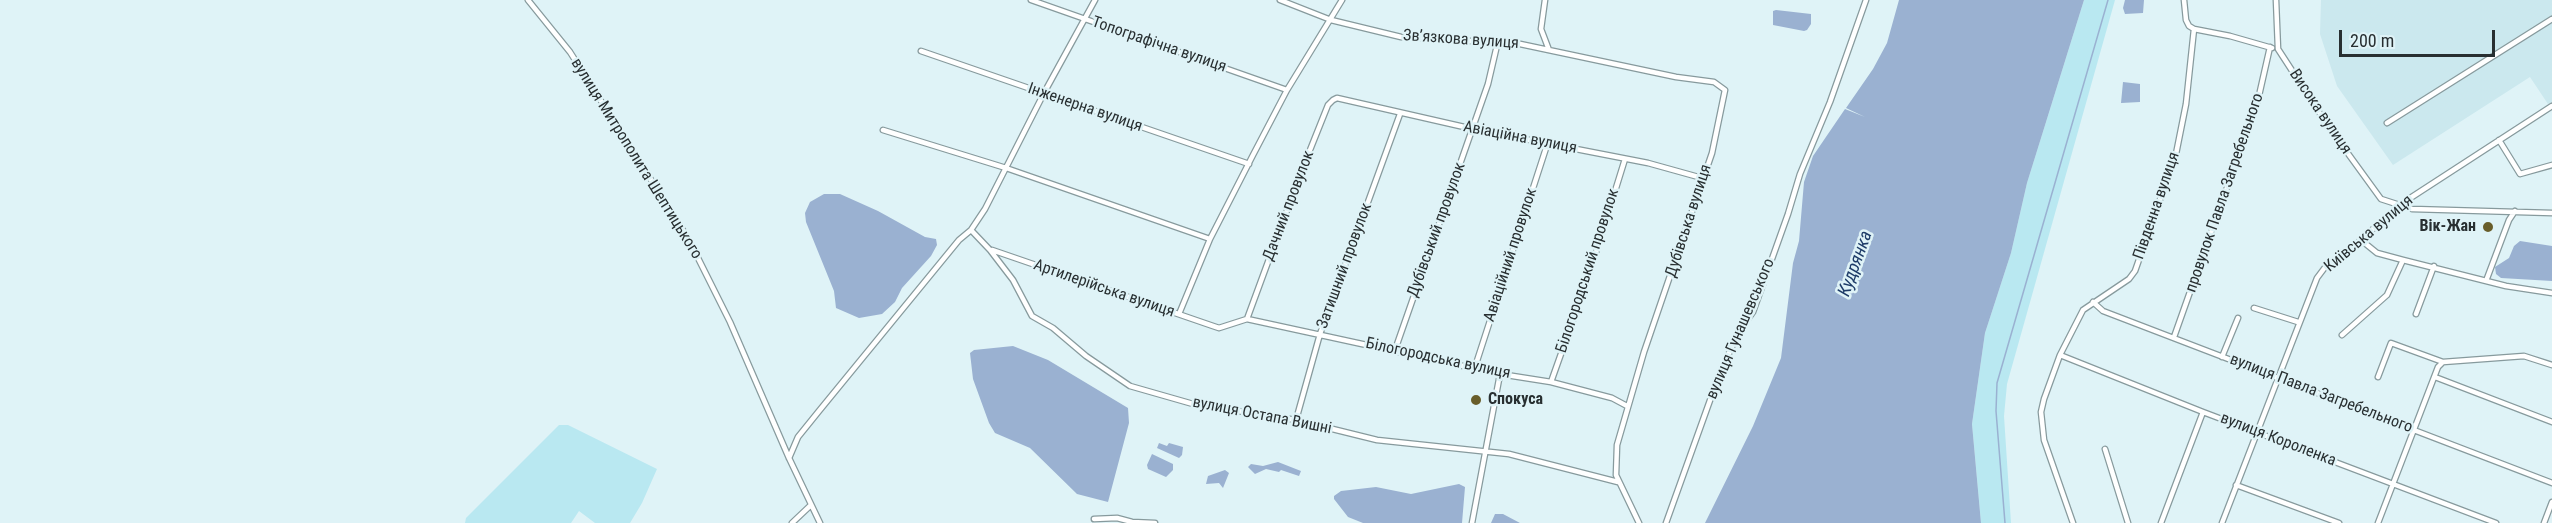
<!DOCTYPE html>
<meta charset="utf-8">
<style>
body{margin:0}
#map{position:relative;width:2552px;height:523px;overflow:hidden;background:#dff3f7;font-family:"Roboto Condensed",sans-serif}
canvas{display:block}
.scale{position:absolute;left:2339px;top:30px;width:156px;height:27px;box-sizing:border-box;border:3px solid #282f31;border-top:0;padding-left:8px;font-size:18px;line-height:21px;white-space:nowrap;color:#282f31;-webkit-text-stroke:4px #dff3f7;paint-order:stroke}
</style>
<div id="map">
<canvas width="2552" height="523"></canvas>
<div class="scale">200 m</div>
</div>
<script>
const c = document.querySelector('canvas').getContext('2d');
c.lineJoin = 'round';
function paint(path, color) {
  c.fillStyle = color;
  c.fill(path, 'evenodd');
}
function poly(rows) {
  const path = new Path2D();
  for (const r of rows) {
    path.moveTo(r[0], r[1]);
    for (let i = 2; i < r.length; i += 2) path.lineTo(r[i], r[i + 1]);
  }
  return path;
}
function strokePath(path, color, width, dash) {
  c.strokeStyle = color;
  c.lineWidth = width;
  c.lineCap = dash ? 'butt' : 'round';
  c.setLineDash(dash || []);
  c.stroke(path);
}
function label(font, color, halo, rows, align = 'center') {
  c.font = font + ' "Roboto Condensed",sans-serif';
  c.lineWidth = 5;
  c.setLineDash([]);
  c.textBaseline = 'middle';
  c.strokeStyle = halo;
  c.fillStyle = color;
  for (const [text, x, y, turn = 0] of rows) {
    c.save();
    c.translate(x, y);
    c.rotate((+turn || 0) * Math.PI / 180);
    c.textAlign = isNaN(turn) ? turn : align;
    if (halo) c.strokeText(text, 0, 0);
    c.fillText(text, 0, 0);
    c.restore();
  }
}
paint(poly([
 [2321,0,2552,0,2552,102,2548,104,2530,77,2393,165,2337,86,2320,34]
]), '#cbe8ee');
paint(poly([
 [2084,0,2115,0,2007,384,2004,416,2011,523,1981,523,1972,424,1985,333,2011,253,2027,183],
 [559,425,568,425,657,469,642,503,630,523,595,523,579,511,571,523,465,523,466,518]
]), '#b9e8f1');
paint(poly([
 [1899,0,2084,0,2027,183,2011,253,1985,333,1972,424,1981,523,1705,523,1753,426,1781,358,1793,263,1799,241,1804,182,1813,156,1845,109,1865,117,1846,108,1873,69,1887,43],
 [2125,0,2144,0,2143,13,2125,14,2123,8],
 [1776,10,1811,14,1811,24,1807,30,1804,31,1773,25,1773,11],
 [2123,82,2140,84,2140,102,2121,103],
 [824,194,840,194,878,211,925,237,936,239,937,245,931,256,902,288,895,302,882,314,859,318,836,308,834,291,806,222,805,213,810,202],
 [2520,241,2552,246,2552,281,2501,278,2496,274,2495,267,2509,258,2514,246],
 [1013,346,1048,360,1128,408,1129,423,1108,502,1077,494,1030,448,995,433,989,423,973,379,970,353,974,350],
 [1159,443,1167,446,1169,443,1183,447,1182,455,1179,458,1157,448],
 [1152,454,1173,464,1173,470,1166,477,1148,469,1147,465],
 [1278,462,1301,471,1299,476,1281,470,1279,472,1266,469,1255,474,1248,467,1251,464,1263,466],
 [1225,470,1229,473,1223,488,1219,483,1206,484,1208,476],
 [1459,484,1465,487,1462,523,1363,523,1348,517,1334,499,1334,496,1341,491,1376,487,1411,494],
 [1495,514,1503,514,1520,523,1491,523]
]), '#9ab1d1');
strokePath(poly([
 [2005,523,1996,411,1997,383,2108,0]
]), '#9ab1d1', 1.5);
const minor = poly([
 [528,0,570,52,688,238,730,322,789,458,820,523],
 [1031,0,1287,90],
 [1280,0,1331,20,1401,37,1455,41,1506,41,1676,77,1714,82,1725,90,1712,153,1644,352,1617,445,1616,475,1639,523],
 [1545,0,1541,29,1549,50],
 [2184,0,2186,20,2189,26,2194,29,2230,36,2272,48],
 [2276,0,2278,49,2328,126,2381,199,2412,209,2552,213],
 [921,51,1249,164],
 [2387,123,2552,19],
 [883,130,1006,168,1210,239],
 [2499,140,2520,174,2552,165],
 [971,230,990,250,1013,280,1032,316,1053,328,1086,356,1130,386,1193,404,1296,420,1377,440,1509,454,1618,482],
 [2361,240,2377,253,2403,260,2506,286,2552,293],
 [992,250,1213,326,1219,328,1247,319,1500,374,1551,382,1612,398,1627,406],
 [2486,281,2509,220,2515,211],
 [2093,302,2103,311,2552,483],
 [2254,308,2298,322],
 [1179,314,1210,239,1253,155,1287,90,1342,0],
 [2416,314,2434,266],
 [1247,319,1300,175,1328,105,1333,100,1337,98,1473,129,1648,163,1702,178],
 [2342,335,2387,295,2403,260],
 [2174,337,2258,100,2270,47],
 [1395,350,1488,84,1498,41],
 [2060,355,2203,412,2496,523],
 [2222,357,2238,318],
 [1475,367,1548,142],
 [2378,377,2391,343,2443,362],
 [2435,377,2552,422],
 [1551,382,1589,275,1625,159],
 [1296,420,1320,334,1400,114],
 [2105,449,2128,523],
 [789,458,798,437,819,411,959,240,971,230,985,209,1044,93,1095,0],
 [2236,485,2339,523],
 [1094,519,1117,518,1132,522,1155,523],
 [792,523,811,505],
 [1472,523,1500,374],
 [1666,523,1718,378,1738,333,1753,312,1788,214,1800,174,1830,102,1866,0],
 [2073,523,2044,440,2041,412,2044,399,2060,355,2083,310,2129,279,2135,271,2176,154,2186,104,2194,29],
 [2161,523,2203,412],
 [2222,523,2317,278,2326,266,2361,240,2398,206,2552,106],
 [2378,523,2438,367,2443,362,2524,356,2552,365],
 [2544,523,2552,502]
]);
strokePath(minor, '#879a9d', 7);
strokePath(minor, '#fff', 4.5);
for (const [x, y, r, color] of [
 [2488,227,6,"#685d2a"],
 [1476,400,6,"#685d2a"]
]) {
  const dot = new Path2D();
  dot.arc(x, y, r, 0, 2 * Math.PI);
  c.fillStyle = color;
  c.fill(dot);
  strokePath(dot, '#dff3f7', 2);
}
label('16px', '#282f31', '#dff3f7', [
 ["Звʼязкова вулиця",1461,40,4],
 ["Топографічна вулиця",1159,45,19],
 ["Інженерна вулиця",1085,108,19],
 ["Висока вулиця",2320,112,56],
 ["Авіаційна вулиця",1520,138,11],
 ["вулиця Митрополита Шептицького",636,159,58],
 ["провулок Павла Загребельного",2225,193,-71],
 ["Дачний провулок",1289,206,-69],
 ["Південна вулиця",2157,206,-71],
 ["Дубівська вулиця",1689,221,-72],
 ["Дубівський провулок",1437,230,-70],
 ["Київська вулиця",2369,234,-40],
 ["Авіаційний провулок",1511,255,-72],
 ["Затишний провулок",1345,266,-70],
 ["Білогородський провулок",1588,271,-72],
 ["Артилерійська вулиця",1104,289,19],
 ["вулиця Гунашевського",1741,329,-67],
 ["Білогородська вулиця",1438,359,12],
 ["вулиця Павла Загребельного",2321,394,21],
 ["вулиця Остапа Вишні",1262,416,11],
 ["вулиця Короленка",2278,440,21]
]);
label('bold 16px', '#282f31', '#dff3f7', [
 ["Вік-Жан",2476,227],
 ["Спокуса",1488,400,"left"]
], 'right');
label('italic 18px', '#1e3c68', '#dff3f7', [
 ["Кудрянка",1856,264,-70]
]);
</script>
